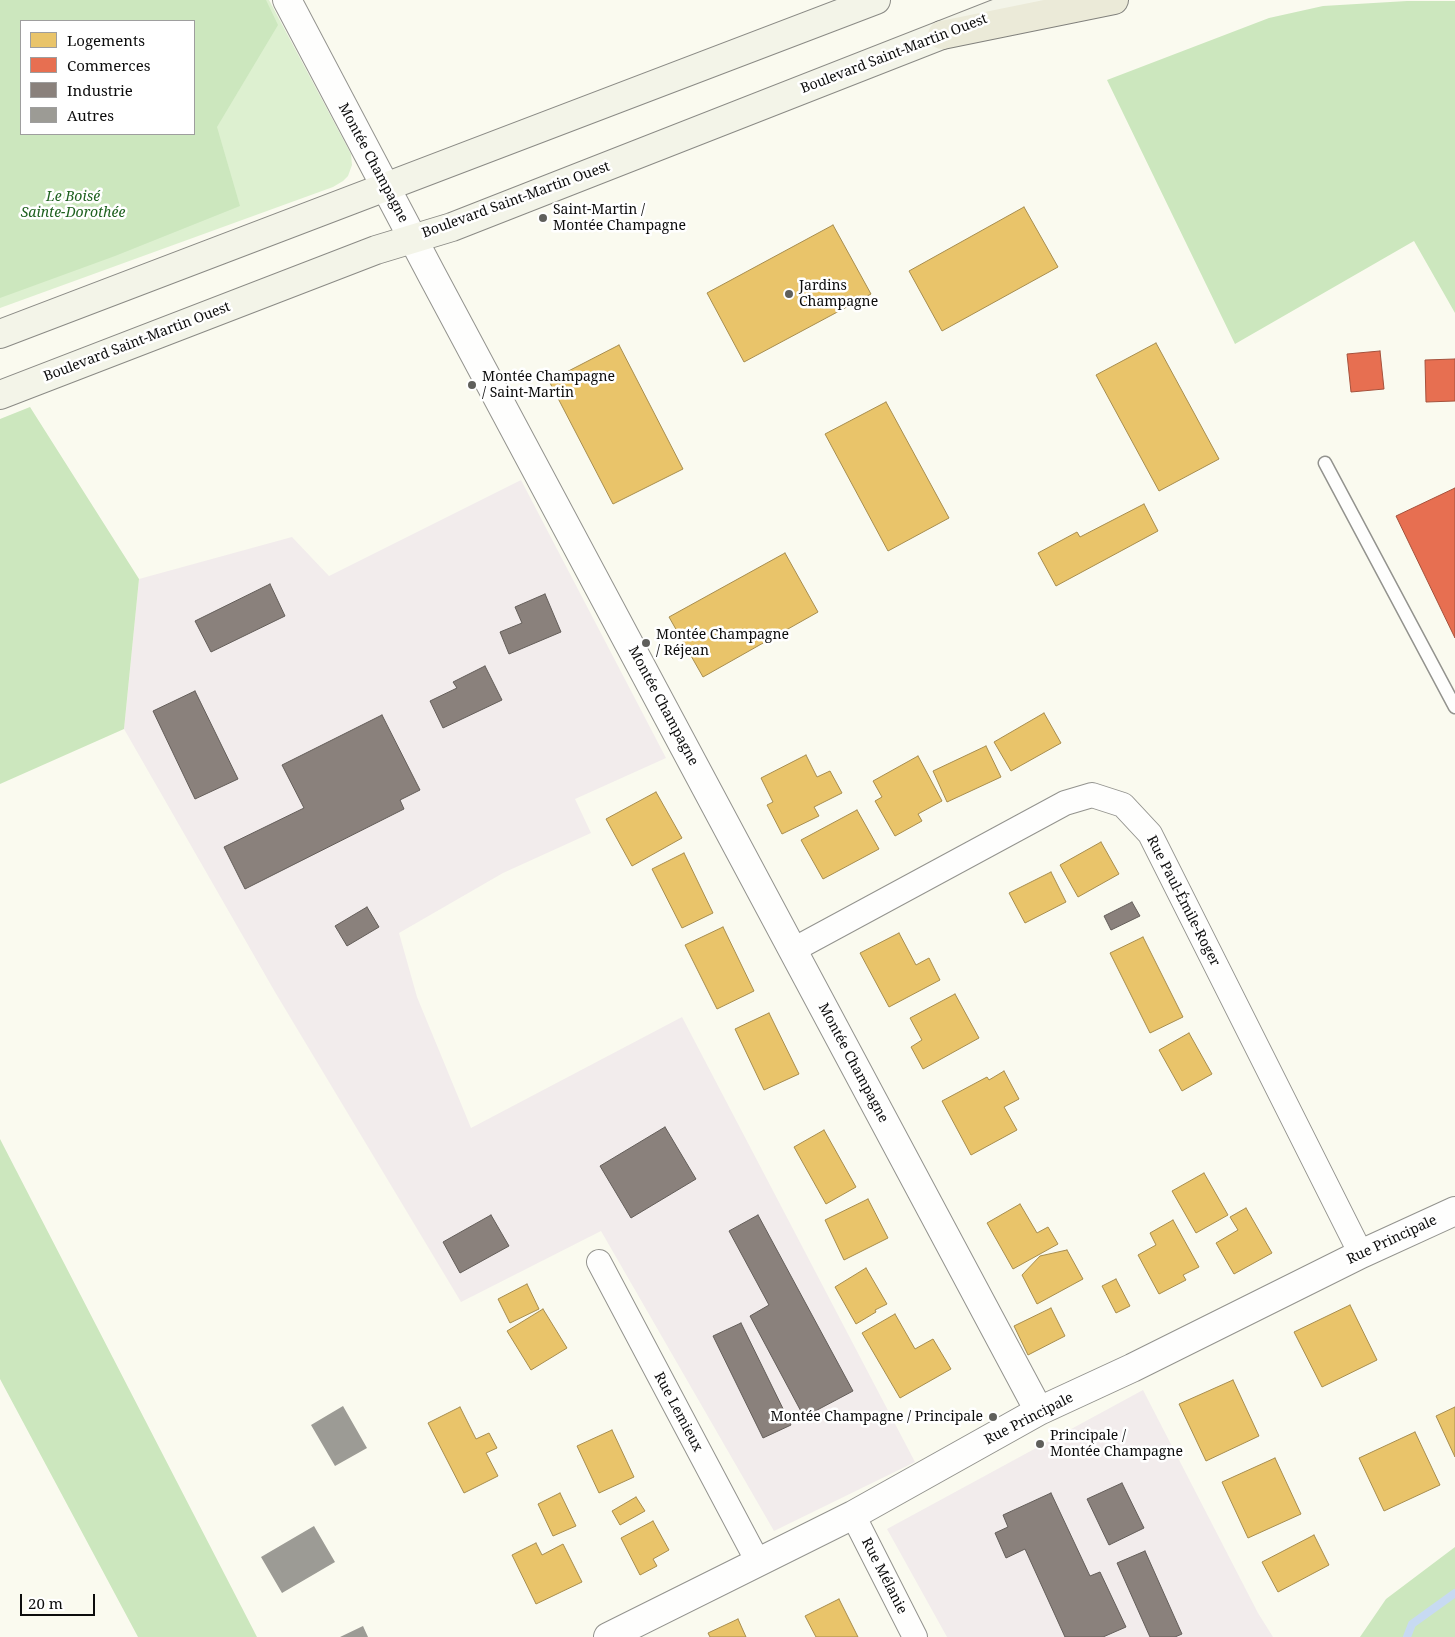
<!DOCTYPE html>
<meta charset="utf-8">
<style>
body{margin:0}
#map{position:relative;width:1455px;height:1637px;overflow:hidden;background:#fafaef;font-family:"Noto Serif",serif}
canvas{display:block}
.legend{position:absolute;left:20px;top:20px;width:175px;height:115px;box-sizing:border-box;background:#fff;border:1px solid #9e9e9e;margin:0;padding:6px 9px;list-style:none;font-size:15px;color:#0c0c0c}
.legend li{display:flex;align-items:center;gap:10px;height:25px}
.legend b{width:25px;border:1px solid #9e9e9e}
.scale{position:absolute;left:20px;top:1594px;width:75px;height:22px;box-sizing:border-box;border:2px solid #0c0c0c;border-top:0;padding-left:6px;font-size:15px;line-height:18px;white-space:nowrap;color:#0c0c0c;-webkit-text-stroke:4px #fff;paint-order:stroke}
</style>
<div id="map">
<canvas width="1455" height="1637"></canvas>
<ul class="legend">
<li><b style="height:14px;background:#e9c46a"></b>Logements</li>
<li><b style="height:14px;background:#e76f51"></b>Commerces</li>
<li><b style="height:14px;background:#8a817c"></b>Industrie</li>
<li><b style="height:14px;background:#9c9b95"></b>Autres</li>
</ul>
<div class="scale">20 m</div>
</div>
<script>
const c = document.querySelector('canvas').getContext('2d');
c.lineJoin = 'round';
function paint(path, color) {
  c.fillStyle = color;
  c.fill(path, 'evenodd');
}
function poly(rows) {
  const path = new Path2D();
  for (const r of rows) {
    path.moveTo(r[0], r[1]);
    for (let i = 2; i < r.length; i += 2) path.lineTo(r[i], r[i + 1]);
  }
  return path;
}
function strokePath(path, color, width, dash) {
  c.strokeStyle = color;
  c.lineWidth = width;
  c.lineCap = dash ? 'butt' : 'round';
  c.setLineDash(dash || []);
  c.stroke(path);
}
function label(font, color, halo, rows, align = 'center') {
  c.font = font + ' "Noto Serif",serif';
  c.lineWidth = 5;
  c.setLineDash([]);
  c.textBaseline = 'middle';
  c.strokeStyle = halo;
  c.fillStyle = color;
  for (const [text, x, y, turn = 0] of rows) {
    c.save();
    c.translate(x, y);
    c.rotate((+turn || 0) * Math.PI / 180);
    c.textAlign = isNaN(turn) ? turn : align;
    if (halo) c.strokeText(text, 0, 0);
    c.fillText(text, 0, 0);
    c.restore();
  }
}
paint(poly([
 [521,480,666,758,575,799,591,833,503,873,399,933,417,997,471,1128,682,1017,915,1462,774,1531,601,1231,461,1302,275,992,124,729,139,579,292,537,329,576],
 [1143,1390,1258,1613,1273,1637,947,1637,887,1529]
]), '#f2ecec');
paint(poly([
 [0,0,269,0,351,154,352,165,348,176,343,181,333,187,0,308],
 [21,21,194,21,194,134,21,134]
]), '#ddf0d0');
paint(poly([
 [0,0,266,0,278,25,217,127,240,206,115,256,0,298],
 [21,21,194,21,194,134,21,134],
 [1407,1,1455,1,1455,313,1414,241,1235,344,1107,80,1269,18,1323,6],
 [30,407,139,579,124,729,0,784,0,419],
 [0,1139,257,1637,138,1637,0,1379],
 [1455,1547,1455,1637,1360,1637,1386,1599]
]), '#cce7be');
const homes = poly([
 [1024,207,1058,267,942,331,909,271,1024,207],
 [833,225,871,294,744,362,707,293,833,225],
 [1156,343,1219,459,1159,491,1096,375,1156,343],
 [619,345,683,469,613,504,549,381,619,345],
 [886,402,949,518,888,551,825,434,886,402],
 [1144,504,1158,531,1056,586,1038,553,1077,532,1080,537,1144,504],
 [785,553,818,612,703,677,669,617,785,553],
 [1044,713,1061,743,1011,771,994,742,1044,713],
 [986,746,1001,777,947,802,933,771,986,746],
 [806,755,817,777,830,771,842,793,814,807,819,816,782,834,767,805,773,802,761,778,806,755],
 [918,756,942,801,918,814,922,821,895,836,875,801,882,797,873,781,918,756],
 [656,792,682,838,632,866,606,819,656,792],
 [857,810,879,849,823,879,801,840,857,810],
 [1101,842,1119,874,1078,897,1060,865,1101,842],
 [684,853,713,913,682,928,652,869,684,853],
 [1051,872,1066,902,1025,923,1009,893,1051,872],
 [723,927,754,991,717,1009,685,945,723,927],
 [899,933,916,965,929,958,940,980,889,1007,860,953,899,933],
 [1143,937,1183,1017,1150,1033,1110,953,1143,937],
 [955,994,979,1038,923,1069,911,1047,922,1040,910,1018,955,994],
 [769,1013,799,1074,764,1090,735,1029,769,1013],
 [1189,1033,1212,1074,1182,1091,1159,1050,1189,1033],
 [1004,1071,1019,1099,1004,1107,1017,1130,971,1155,942,1101,987,1077,989,1080,1004,1071],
 [824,1130,856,1187,826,1204,794,1147,824,1130],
 [1204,1173,1228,1215,1196,1233,1172,1191,1204,1173],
 [868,1199,888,1238,844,1260,825,1220,868,1199],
 [1020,1204,1037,1233,1048,1227,1058,1244,1013,1269,987,1223,1020,1204],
 [1246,1208,1272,1253,1234,1274,1216,1243,1238,1230,1230,1217,1246,1208],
 [1173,1220,1199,1267,1183,1275,1186,1280,1159,1294,1138,1255,1156,1245,1150,1233,1173,1220],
 [1067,1250,1083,1279,1037,1304,1022,1275,1040,1256,1067,1250],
 [866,1268,887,1304,875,1310,876,1312,856,1324,835,1287,866,1268],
 [1116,1279,1130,1306,1116,1313,1102,1286,1116,1279],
 [527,1284,539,1309,510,1323,498,1299,527,1284],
 [1350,1305,1377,1360,1322,1387,1294,1332,1350,1305],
 [1051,1308,1065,1336,1028,1355,1014,1326,1051,1308],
 [543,1309,567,1348,531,1370,507,1331,543,1309],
 [895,1314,915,1349,933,1339,951,1369,900,1398,862,1333,895,1314],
 [1233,1380,1259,1436,1206,1461,1179,1404,1233,1380],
 [460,1407,476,1439,489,1433,497,1448,486,1453,498,1476,464,1493,428,1423,460,1407],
 [1455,1407,1455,1457,1436,1416,1455,1407],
 [612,1430,634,1477,599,1493,577,1446,612,1430],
 [1415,1432,1440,1485,1384,1511,1359,1458,1415,1432],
 [1275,1458,1301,1514,1248,1538,1222,1482,1275,1458],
 [560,1493,576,1526,553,1536,538,1504,560,1493],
 [636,1497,645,1511,620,1525,612,1511,636,1497],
 [653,1521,669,1550,653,1559,657,1566,640,1575,621,1538,653,1521],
 [1314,1535,1329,1565,1278,1592,1262,1562,1314,1535],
 [536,1543,542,1555,563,1544,582,1582,536,1604,512,1555,536,1543],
 [839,1599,858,1637,816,1637,805,1616,839,1599],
 [738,1619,746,1637,710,1637,708,1633,738,1619]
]);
paint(homes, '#e9c46a');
strokePath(homes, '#a78d4e', 1);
const shops = poly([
 [1380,351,1384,389,1351,392,1347,354,1380,351],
 [1455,359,1455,401,1426,402,1425,360,1455,359],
 [1455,488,1455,638,1396,516,1455,488]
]);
paint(shops, '#e76f51');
strokePath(shops, '#a5513c', 1);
const industry = poly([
 [270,584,285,616,211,652,195,621,270,584],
 [545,594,561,632,509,654,500,632,522,623,515,607,545,594],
 [485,666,502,700,443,728,430,701,457,688,453,682,485,666],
 [195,691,238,779,195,799,153,711,195,691],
 [382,715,420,790,400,800,404,809,245,889,224,847,304,808,282,765,382,715],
 [1132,902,1140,916,1111,930,1104,916,1132,902],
 [367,907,379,927,347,946,335,926,367,907],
 [665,1127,696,1179,631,1218,600,1166,665,1127],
 [491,1215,509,1246,460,1273,443,1242,491,1215],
 [758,1215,853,1391,804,1417,750,1316,769,1305,729,1231,758,1215],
 [741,1323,791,1425,763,1438,713,1336,741,1323],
 [1122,1483,1144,1528,1109,1545,1087,1499,1122,1483],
 [1051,1493,1090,1576,1100,1572,1126,1627,1103,1637,1065,1637,1025,1549,1006,1558,995,1533,1008,1527,1003,1515,1051,1493],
 [1145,1551,1182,1634,1175,1637,1150,1637,1117,1563,1145,1551]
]);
paint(industry, '#8a817c');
strokePath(industry, '#645e5a', 1);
strokePath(poly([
 [1407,1637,1412,1624,1455,1593]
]), '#c7daf2', 8);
paint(poly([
 [343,1406,367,1448,335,1466,311,1425],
 [314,1526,335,1562,282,1593,261,1557],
 [363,1626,368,1637,340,1637]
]), '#9c9b95');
const service = poly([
 [1325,463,1455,707]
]);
const minor = poly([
 [793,950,1065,803,1092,795,1123,805,1150,834,1361,1254],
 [599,1262,758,1562],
 [853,1515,915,1637]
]);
const tertiary = poly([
 [287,0,432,275,1039,1411],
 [608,1637,853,1515,1039,1411,1132,1368,1361,1254,1455,1211]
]);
const secondary = poly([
 [0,334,876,0],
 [0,395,376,250,452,227,1031,0]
]);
const primary = poly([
 [942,35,1114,0]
]);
strokePath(service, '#93938e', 15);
strokePath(minor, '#93938e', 26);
strokePath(tertiary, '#93938e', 30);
strokePath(secondary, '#8a8a85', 30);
strokePath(primary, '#80807c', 30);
strokePath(service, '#fefefd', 12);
strokePath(minor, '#fefefd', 24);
strokePath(tertiary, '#fefefd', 28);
strokePath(secondary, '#f3f4e8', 28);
strokePath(primary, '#ebead8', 28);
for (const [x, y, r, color] of [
 [543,218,5,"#5f5f5b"],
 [789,294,5,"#5f5f5b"],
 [472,385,5,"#5f5f5b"],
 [646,643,5,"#5f5f5b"],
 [993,1417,5,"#5f5f5b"],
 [1040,1444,5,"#5f5f5b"]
]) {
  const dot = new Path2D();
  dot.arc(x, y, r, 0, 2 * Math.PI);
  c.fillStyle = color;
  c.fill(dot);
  strokePath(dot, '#fff', 2);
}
label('14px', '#0c0c0c', '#fff', [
 ["Boulevard Saint-Martin Ouest",894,54,-21],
 ["Montée Champagne",373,163,62],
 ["Boulevard Saint-Martin Ouest",516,200,-20],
 ["Boulevard Saint-Martin Ouest",137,342,-21],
 ["Montée Champagne",663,706,62],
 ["Rue Paul-Émile-Roger",1183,901,63],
 ["Montée Champagne",853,1063,62],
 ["Rue Principale",1392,1240,-25],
 ["Rue Lemieux",678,1412,62],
 ["Rue Principale",1029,1419,-27],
 ["Rue Mélanie",884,1576,63]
]);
label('italic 14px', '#1e611f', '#fff', [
 ["Le Boisé",73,197],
 ["Sainte-Dorothée",73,213]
]);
label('14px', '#0c0c0c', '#fff', [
 ["Saint-Martin /",553,210],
 ["Montée Champagne",553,226],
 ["Jardins",799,286],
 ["Champagne",799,302],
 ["Montée Champagne",482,377],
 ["/ Saint-Martin",482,393],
 ["Montée Champagne",656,635],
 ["/ Réjean",656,651],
 ["Montée Champagne / Principale",983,1417,"right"],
 ["Principale /",1050,1436],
 ["Montée Champagne",1050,1452]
], 'left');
</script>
